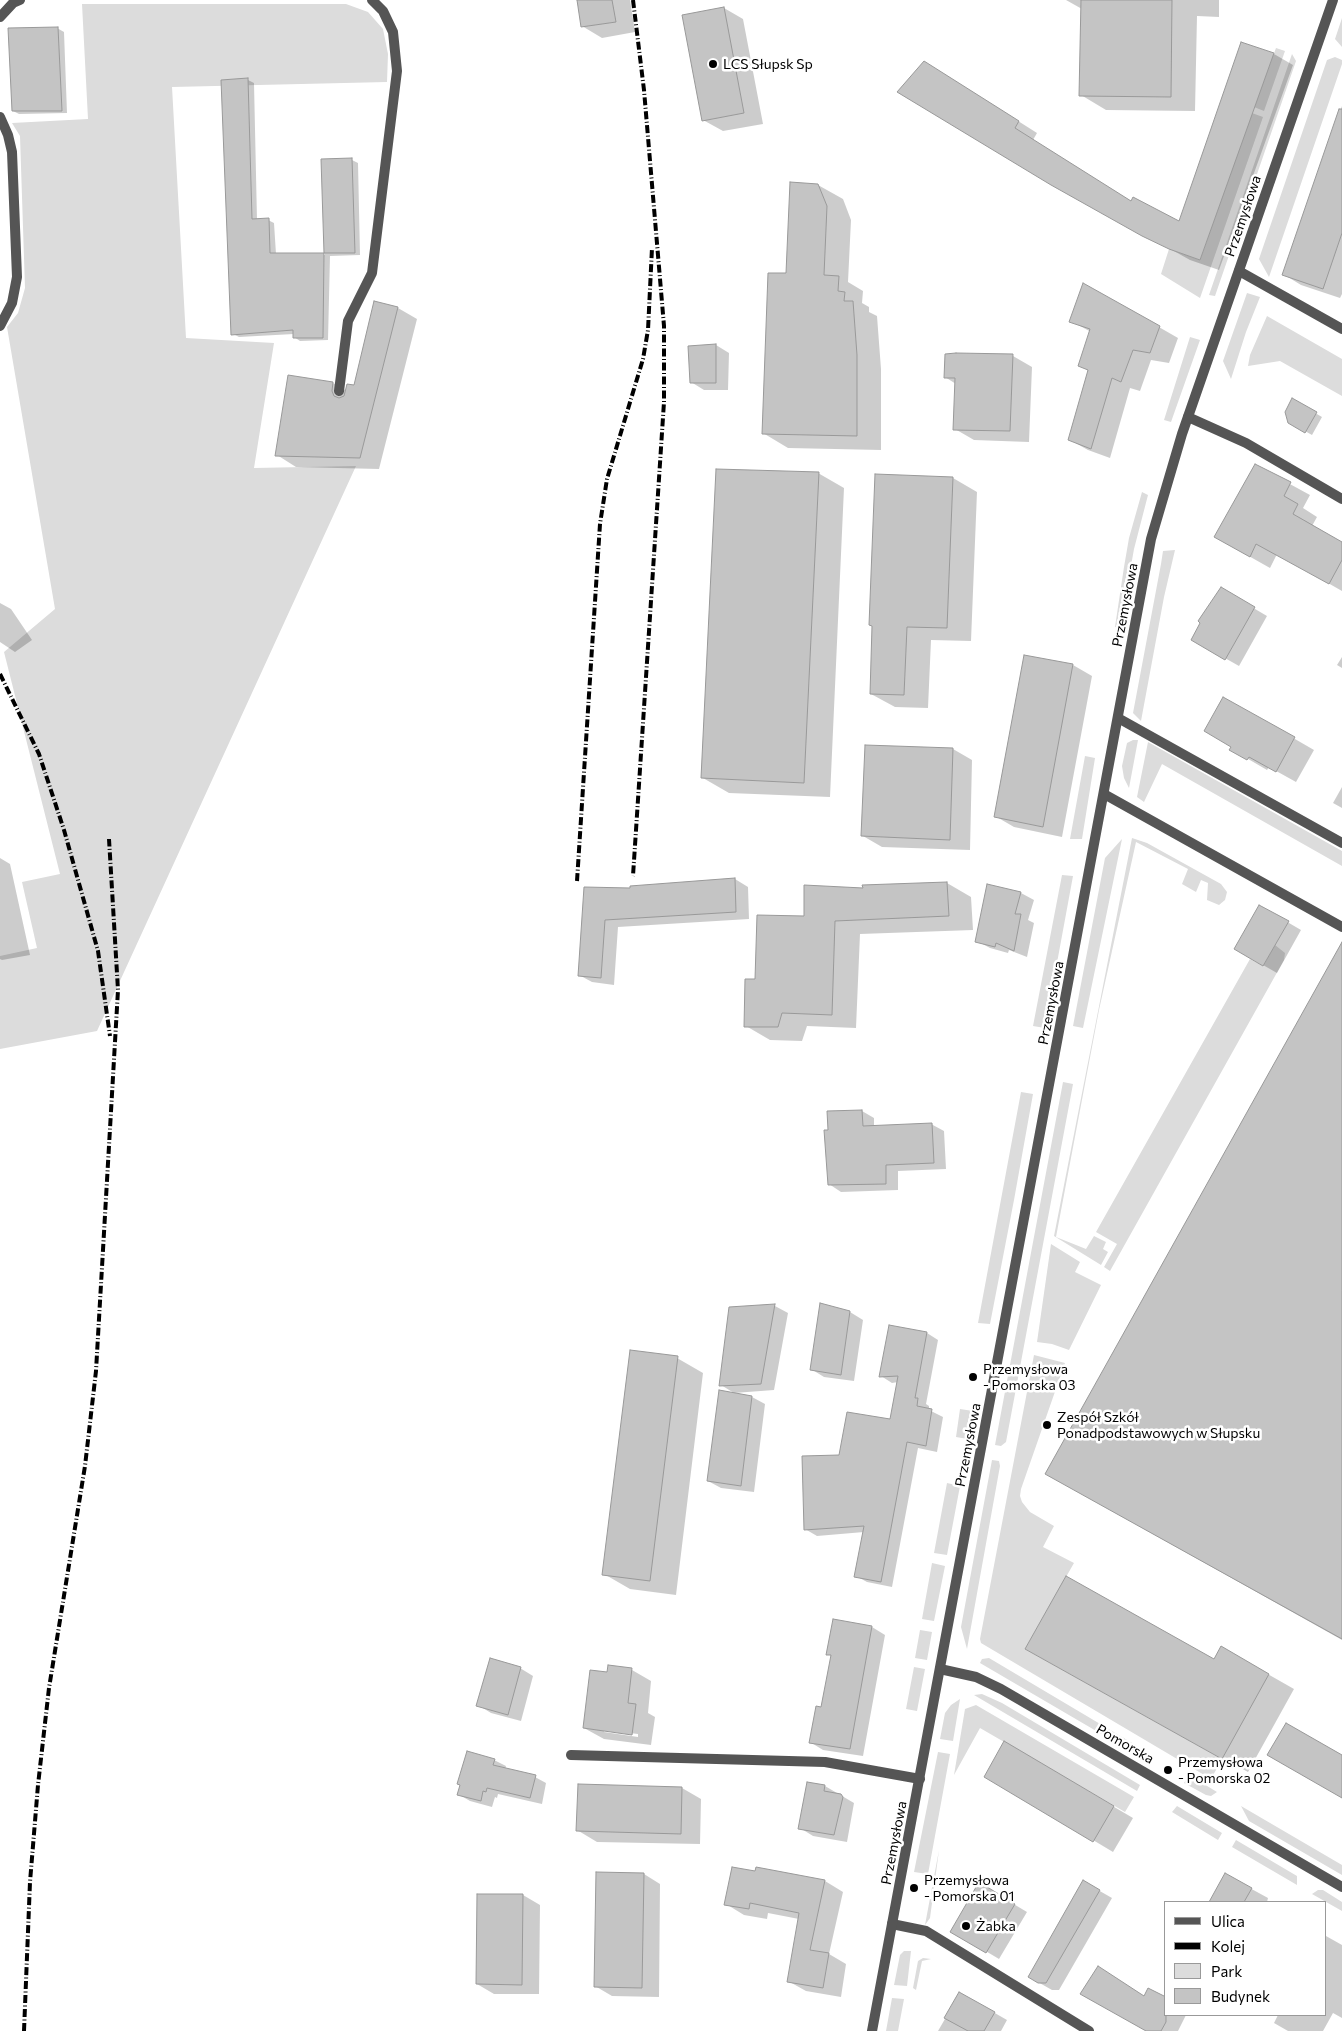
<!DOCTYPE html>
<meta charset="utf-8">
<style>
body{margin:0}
#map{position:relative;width:1342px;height:2031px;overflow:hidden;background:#fff;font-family:Commissioner,sans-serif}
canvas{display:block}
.legend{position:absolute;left:1164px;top:1901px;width:162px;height:115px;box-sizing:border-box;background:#fff;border:1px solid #999;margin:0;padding:6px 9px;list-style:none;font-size:15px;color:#000}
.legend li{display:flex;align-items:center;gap:10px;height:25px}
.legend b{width:25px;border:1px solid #999}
</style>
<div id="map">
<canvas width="1342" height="2031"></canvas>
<ul class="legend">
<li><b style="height:6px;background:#555"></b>Ulica</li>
<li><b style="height:6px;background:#000"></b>Kolej</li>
<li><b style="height:14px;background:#dcdcdc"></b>Park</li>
<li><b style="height:14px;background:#c4c4c4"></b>Budynek</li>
</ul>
</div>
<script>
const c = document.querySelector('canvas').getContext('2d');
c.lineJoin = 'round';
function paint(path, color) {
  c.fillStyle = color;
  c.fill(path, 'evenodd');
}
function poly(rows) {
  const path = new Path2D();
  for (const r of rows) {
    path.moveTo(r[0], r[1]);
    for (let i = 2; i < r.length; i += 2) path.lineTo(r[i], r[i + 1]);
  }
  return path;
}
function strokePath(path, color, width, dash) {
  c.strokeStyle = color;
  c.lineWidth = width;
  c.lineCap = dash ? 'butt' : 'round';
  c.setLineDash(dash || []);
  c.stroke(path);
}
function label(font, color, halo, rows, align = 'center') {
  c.font = font + ' Commissioner,sans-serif';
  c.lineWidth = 5;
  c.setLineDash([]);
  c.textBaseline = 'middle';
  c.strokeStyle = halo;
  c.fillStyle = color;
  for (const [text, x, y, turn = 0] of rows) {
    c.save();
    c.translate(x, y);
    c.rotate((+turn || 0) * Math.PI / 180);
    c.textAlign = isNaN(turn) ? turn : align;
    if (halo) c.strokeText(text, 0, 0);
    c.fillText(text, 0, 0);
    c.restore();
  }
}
paint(poly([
 [82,4,346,4,368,12,383,29,388,54,387,82,172,87,186,338,274,343,254,468,356,466,97,1031,0,1049,0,956,37,948,22,882,60,874,4,652,55,609,7,327,18,313,25,288,20,136,12,123,88,119],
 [1342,18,1342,47,1335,39],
 [1276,48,1285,51,1264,111,1254,107],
 [1292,54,1296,61,1215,296,1209,295],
 [1335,57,1342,60,1342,64,1269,277,1259,259,1261,253,1327,60],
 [1252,113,1263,117,1200,298,1161,274,1169,249,1200,260],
 [1247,293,1260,297,1246,332,1231,379,1223,361],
 [1267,316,1342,359,1342,396,1280,361,1248,366,1250,355],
 [1190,337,1200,340,1171,422,1164,420],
 [1142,492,1148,495,1134,549,1120,628,1115,627,1124,567,1129,538],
 [1175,550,1164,597,1141,721,1133,713,1161,564,1163,551],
 [1133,740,1138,740,1129,788,1124,778,1122,766,1127,743],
 [1148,742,1342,851,1342,866,1162,764,1144,802,1137,797],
 [1085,756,1095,758,1082,839,1070,839],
 [1132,838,1147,843,1221,884,1227,892,1225,900,1219,905,1207,900,1208,883,1201,880,1196,892,1182,884,1188,869,1136,842,1099,1010,1056,1237,1086,1249,1094,1236,1106,1242,1103,1249,1108,1252,1101,1265,1054,1236],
 [1122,839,1083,1028,1073,1026,1105,858],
 [1062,875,1073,876,1045,1028,1033,1026],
 [1275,945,1285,953,1284,960,1110,1271,1104,1267,1117,1244,1096,1232,1250,959,1263,966],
 [1063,1082,1073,1084,1006,1442,1001,1446,995,1445],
 [1021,1092,1033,1094,1014,1200,990,1324,978,1323],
 [1051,1244,1080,1262,1075,1272,1101,1285,1069,1350,1052,1344,1037,1342],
 [1034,1355,1065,1363,1021,1489,1020,1496,1022,1502,1030,1512,1054,1526,1043,1547,1074,1563,1025,1649,1222,1759,1211,1779,981,1643,980,1639],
 [960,1409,973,1411,968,1439,956,1437],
 [992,1460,999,1461,1000,1466,967,1649,961,1627],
 [947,1483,960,1486,947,1555,934,1553],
 [932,1563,945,1566,934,1621,922,1619],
 [920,1630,932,1632,927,1660,915,1658],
 [989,1658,1144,1750,1139,1756,980,1663,982,1659],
 [914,1667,925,1669,917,1711,906,1709],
 [982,1694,1002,1703,1140,1785,1137,1791,974,1695],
 [960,1699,953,1741,940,1739,945,1713,951,1705],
 [976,1705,1134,1797,1125,1812,980,1728,954,1775,965,1709],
 [938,1752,950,1754,928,1874,914,1872],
 [1189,1775,1217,1792,1211,1796,1206,1795,1184,1783],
 [1177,1806,1222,1833,1218,1840,1172,1812],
 [1241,1806,1342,1865,1342,1875,1249,1821],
 [1236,1840,1297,1876,1297,1885,1232,1847],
 [939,1850,930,1918,925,1925],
 [1318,1890,1323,1890,1342,1902,1342,1911,1312,1894],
 [904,1951,911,1951,907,1986,894,1985,900,1955],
 [923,1958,931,1959,922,1961,916,1990,913,1988,918,1961],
 [892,1998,904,1999,898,2031,886,2031]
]), '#dcdcdc');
paint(poly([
 [578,0,630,0,635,32,602,38,582,26],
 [1066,0,1219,0,1219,17,1197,16,1195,111,1106,110,1081,95,1082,9],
 [724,8,743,19,763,124,723,131,703,120],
 [57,28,64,32,67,113,19,114,13,111],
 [1242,43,1274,54,1293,65,1219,270,1190,260,1018,164,944,74,1037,133,1033,140,1132,202,1180,223],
 [248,80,254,83,257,220,268,220,274,223,276,254,325,255,322,160,352,160,358,163,360,255,330,256,328,340,300,341,294,337,294,334,239,337,233,334],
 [1342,106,1342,294,1340,298,1301,285,1283,274],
 [818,185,843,199,851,220,848,282,863,291,862,303,869,307,869,312,877,316,881,369,881,450,788,448,763,433,787,275],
 [1084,284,1178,338,1169,363,1151,360,1140,391,1130,388,1110,458,1088,450,1070,440,1089,371,1079,365,1091,332,1071,321],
 [398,308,417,319,379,469,296,467,277,455,333,383,347,391,355,386],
 [716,345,729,353,728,390,704,390,691,382,690,347],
 [1013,356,1032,367,1029,442,974,440,955,429,956,384,945,377],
 [1293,400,1322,417,1312,435,1289,422],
 [1255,465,1310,495,1303,508,1317,517,1312,526,1342,543,1342,591,1277,554,1270,568,1215,537],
 [818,473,844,488,830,797,729,793,703,778],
 [953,478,977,492,971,641,931,640,928,708,895,707,871,694],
 [1221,589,1267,616,1239,666,1193,640,1202,622,1199,621],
 [0,603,11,609,32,640,15,652,0,642],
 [1342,657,1342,668,1337,665],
 [1073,665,1092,676,1062,837,1014,827,995,816],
 [1224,698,1314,750,1296,782,1269,767,1267,770,1231,749,1232,747],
 [953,749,972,760,970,850,882,847,863,836],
 [1342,787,1342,808,1333,803],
 [0,858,10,864,30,955,2,960,0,959],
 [735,879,748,887,749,919,618,927,614,985,592,982,579,975,586,888,631,890,631,887],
 [947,883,971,897,973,930,860,934,856,1028,807,1026,802,1041,770,1040,746,1026,756,980,805,918,864,890],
 [988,886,1021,893,1034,900,1028,920,1034,923,1027,957,1009,950,1008,953,990,948,977,941],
 [1260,906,1301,930,1277,973,1235,949],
 [1342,968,1342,1640,1066,1485],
 [862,1111,874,1118,874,1126,931,1124,944,1131,946,1169,898,1171,898,1190,841,1192,829,1184],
 [821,1304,850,1312,863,1320,854,1381,824,1377,811,1369],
 [775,1306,788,1313,774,1390,734,1393,721,1385],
 [890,1327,927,1333,938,1340,926,1404,929,1406,929,1410,943,1417,937,1452,918,1448,892,1587,867,1582,856,1576,864,1532,817,1536,805,1529,840,1456,891,1421,898,1382,892,1383,881,1376],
 [677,1358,703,1373,676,1595,630,1589,604,1574],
 [752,1397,765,1404,754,1492,721,1488,708,1481],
 [834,1620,872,1627,885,1635,863,1756,823,1750,810,1742,822,1709,832,1656,828,1654],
 [1222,1648,1294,1689,1248,1772,1052,1663,1215,1660],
 [520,1668,533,1676,521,1721,491,1713,478,1705],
 [632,1670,651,1681,648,1713,655,1717,651,1745,604,1739,584,1728,608,1673],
 [604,1730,638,1734,638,1737,604,1732],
 [1005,1743,1133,1818,1113,1852,986,1776],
 [494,1760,506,1766,505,1770,535,1777,546,1783,542,1804,498,1794,497,1798,495,1797,492,1807,470,1801,458,1794],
 [808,1783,825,1786,854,1803,847,1842,813,1836,800,1828],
 [682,1788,701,1799,700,1844,597,1842,577,1830],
 [757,1868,825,1881,843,1892,829,1954,846,1964,841,1997,806,1991,788,1981,799,1919,768,1913,767,1919,744,1915,726,1904,756,1872],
 [644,1874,660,1884,659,1997,612,1996,595,1986],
 [1226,1875,1268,1898,1267,1902,1210,1902],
 [1084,1882,1112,1898,1059,1990,1052,1990,1029,1977],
 [980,1884,1027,1912,999,1959,952,1931],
 [523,1895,540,1905,539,1994,494,1994,477,1984],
 [1326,1936,1342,1945,1342,2018,1333,2013,1323,2031,1288,2031,1274,2023,1278,2015,1326,2015],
 [960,1993,1007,2020,1001,2031,938,2031],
 [1082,1994,1166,2015,1186,2015,1178,2031,1147,2031]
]), '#0003');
const building = poly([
 [577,0,612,0,616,22,581,27,577,0],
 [1081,0,1172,0,1171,97,1079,96,1081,0],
 [724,7,744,113,702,121,682,15,724,7],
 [58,27,62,111,12,111,8,28,58,27],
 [1241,42,1274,53,1200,260,1169,249,1142,236,1051,185,897,92,924,61,1019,121,1015,128,1131,201,1133,197,1179,221,1241,42],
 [248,78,252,219,269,218,270,253,324,253,323,338,293,338,293,330,231,335,221,80,248,78],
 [1339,109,1342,109,1342,233,1323,289,1282,275,1339,109],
 [352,158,355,253,324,253,321,159,352,158],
 [790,182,818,184,827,206,824,275,839,276,838,291,845,292,844,301,853,301,857,355,857,436,762,434,768,273,786,273,790,182],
 [1083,283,1160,326,1150,353,1133,350,1121,382,1112,378,1091,449,1068,440,1088,370,1078,366,1090,329,1069,322,1083,283],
 [374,301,398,307,360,458,275,456,288,375,333,382,332,391,334,396,339,398,344,396,347,384,354,385,374,301],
 [716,344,716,383,690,383,688,346,716,344],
 [956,353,1013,354,1010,431,953,430,955,378,944,378,945,354,956,353],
 [1292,398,1317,412,1305,433,1288,423,1285,412,1292,398],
 [1255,464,1291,482,1284,496,1298,504,1293,514,1342,542,1342,560,1329,584,1256,544,1250,557,1214,537,1255,464],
 [716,469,819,472,804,783,701,778,716,469],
 [875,474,953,477,947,628,907,627,904,695,870,694,872,626,869,625,875,474],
 [1221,587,1255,607,1225,660,1191,640,1200,623,1198,621,1221,587],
 [1024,655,1073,664,1043,827,994,817,1024,655],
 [1223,697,1295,737,1276,772,1249,757,1247,760,1229,750,1231,747,1204,731,1223,697],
 [865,745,953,748,950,840,861,836,865,745],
 [735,878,736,912,605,920,601,978,578,976,584,887,630,888,630,886,735,878],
 [947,882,949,916,835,921,832,1015,782,1013,778,1027,744,1027,745,979,755,979,757,915,804,916,804,885,863,888,862,885,947,882],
 [987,884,1021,892,1015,914,1021,914,1014,951,996,943,995,947,975,942,987,884],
 [1259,905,1289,921,1263,966,1234,949,1259,905],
 [1342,942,1342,1639,1045,1474,1342,942],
 [862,1110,863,1126,932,1123,934,1163,886,1165,886,1184,828,1185,824,1130,828,1130,827,1111,862,1110],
 [820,1303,850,1311,841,1375,810,1370,820,1303],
 [775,1304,761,1384,719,1386,729,1307,775,1304],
 [889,1325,927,1332,915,1398,918,1398,917,1406,932,1409,926,1446,907,1442,881,1582,854,1577,864,1526,804,1530,802,1456,839,1455,847,1412,890,1419,898,1376,879,1377,889,1325],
 [630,1350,678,1356,650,1581,602,1575,630,1350],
 [719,1390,752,1396,741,1486,707,1481,719,1390],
 [1066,1576,1214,1659,1221,1646,1269,1674,1222,1759,1025,1649,1066,1576],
 [833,1619,872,1626,850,1749,809,1743,816,1706,821,1707,831,1655,826,1655,833,1619],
 [490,1658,521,1667,508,1715,476,1706,490,1658],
 [608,1665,632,1668,628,1703,636,1704,632,1735,583,1728,590,1670,607,1672,608,1665],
 [1286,1723,1342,1755,1342,1798,1267,1755,1286,1723],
 [1004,1741,1114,1806,1093,1842,984,1777,1004,1741],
 [467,1751,495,1759,493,1765,536,1775,530,1798,487,1788,486,1792,483,1791,481,1801,457,1795,460,1785,457,1784,467,1751],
 [807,1782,825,1785,824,1791,841,1794,843,1797,834,1835,798,1829,807,1782],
 [578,1784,682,1787,681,1834,576,1831,578,1784],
 [732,1867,755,1871,756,1867,825,1880,810,1950,829,1953,823,1988,787,1982,799,1913,750,1903,749,1909,724,1905,732,1867],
 [596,1872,644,1873,642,1988,594,1987,596,1872],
 [1225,1873,1252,1888,1244,1902,1209,1902,1225,1873],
 [1083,1880,1100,1890,1046,1983,1038,1983,1028,1977,1083,1880],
 [979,1882,1015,1904,986,1953,950,1932,979,1882],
 [477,1894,523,1894,522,1985,476,1984,477,1894],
 [1098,1966,1144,1996,1148,1988,1166,1997,1166,2022,1161,2031,1146,2031,1080,1994,1098,1966],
 [959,1992,995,2012,984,2031,968,2031,944,2018,959,1992]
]);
paint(building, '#c4c4c4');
strokePath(building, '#999', 1);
strokePath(poly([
 [0,17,13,3,20,0],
 [0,117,8,135,12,152,17,277,12,303,0,326],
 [1239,271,1342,329],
 [339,391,348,321,372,273,397,71,393,32,383,11,372,0],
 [1188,417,1246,443,1342,499],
 [1118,718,1342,843],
 [1104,794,1342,927],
 [571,1755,825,1762,920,1779],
 [892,1924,926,1931,1089,2031]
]), '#555', 10);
strokePath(poly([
 [940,1669,976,1677,1001,1689,1342,1887]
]), '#555', 10);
strokePath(poly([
 [872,2031,1151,539,1182,434,1333,0]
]), '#555', 10);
strokePath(poly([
 [633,0,644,90,664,326,664,402,633,876],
 [0,674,39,754,64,830,98,951,110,1036],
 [577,881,600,524,607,479,643,359,648,330,652,248],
 [24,2031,30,1882,38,1785,49,1688,85,1466,96,1371,118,990,109,839]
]), '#000', 4, [8, 2.5, 1, 2.5]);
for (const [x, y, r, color] of [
 [713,64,5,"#000"],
 [973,1377,5,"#000"],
 [1047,1425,5,"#000"],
 [1168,1770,5,"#000"],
 [914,1888,5,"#000"],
 [966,1926,5,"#000"]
]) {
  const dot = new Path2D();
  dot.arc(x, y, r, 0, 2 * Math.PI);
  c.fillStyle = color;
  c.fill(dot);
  strokePath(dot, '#fff', 2);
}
label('14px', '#000', '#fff', [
 ["LCS Słupsk Sp",723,64],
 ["Przemysłowa",983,1369],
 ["- Pomorska 03",983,1385],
 ["Zespół Szkół",1057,1417],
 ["Ponadpodstawowych w Słupsku",1057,1433],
 ["Przemysłowa",1178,1762],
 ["- Pomorska 02",1178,1778],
 ["Przemysłowa",924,1880],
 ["- Pomorska 01",924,1896],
 ["Żabka",976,1926]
], 'left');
label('14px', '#000', '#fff', [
 ["Przemysłowa",1243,216,-71],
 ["Przemysłowa",1125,605,-79],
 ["Przemysłowa",1051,1003,-79],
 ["Przemysłowa",968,1445,-79],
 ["Pomorska",1125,1744,30],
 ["Przemysłowa",894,1843,-79]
]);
</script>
